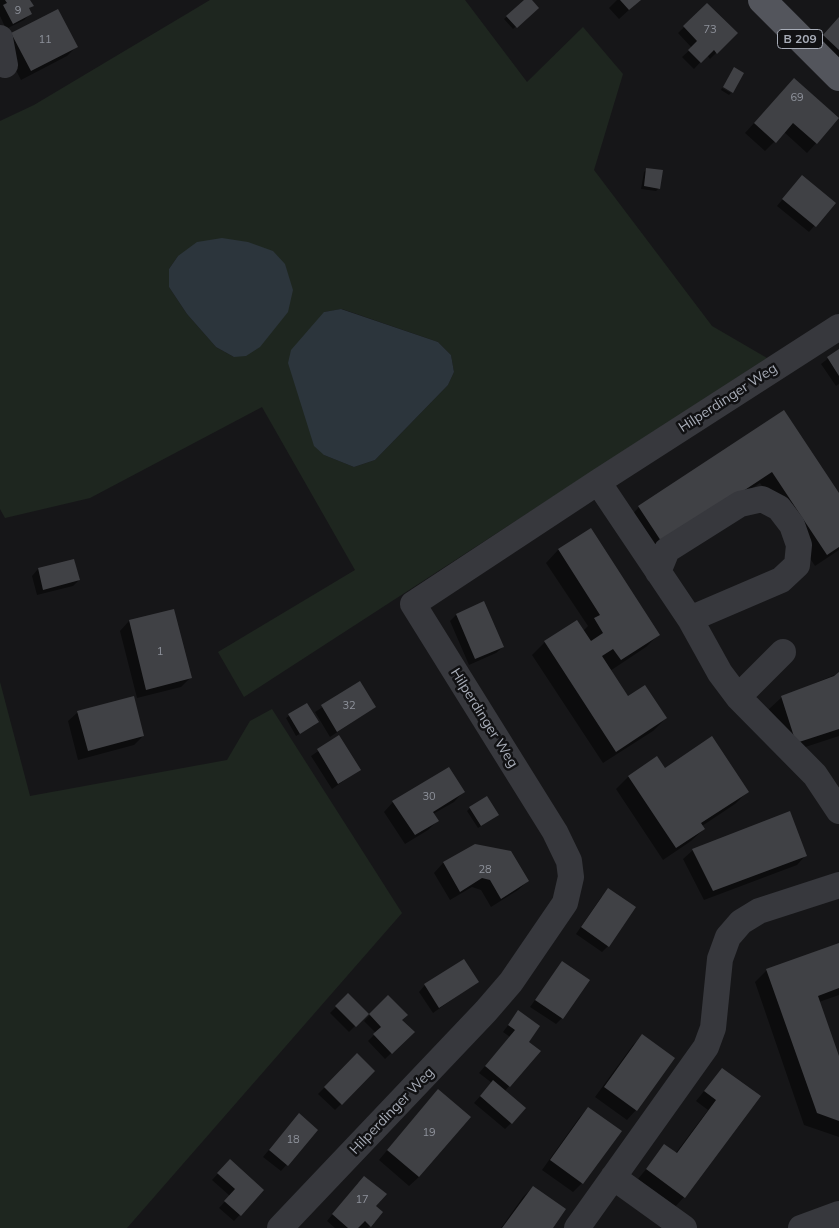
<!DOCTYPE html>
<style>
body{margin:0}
canvas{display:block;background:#161618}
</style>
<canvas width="839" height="1228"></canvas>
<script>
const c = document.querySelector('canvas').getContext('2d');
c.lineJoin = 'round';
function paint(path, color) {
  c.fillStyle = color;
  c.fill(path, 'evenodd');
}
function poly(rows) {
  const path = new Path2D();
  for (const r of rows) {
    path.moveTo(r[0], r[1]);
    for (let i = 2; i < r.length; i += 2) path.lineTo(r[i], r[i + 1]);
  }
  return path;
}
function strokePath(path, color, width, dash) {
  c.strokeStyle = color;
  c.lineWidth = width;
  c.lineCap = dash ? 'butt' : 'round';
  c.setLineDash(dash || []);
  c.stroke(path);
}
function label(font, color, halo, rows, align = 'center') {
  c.font = font + ' Mulish,sans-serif';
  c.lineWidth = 5;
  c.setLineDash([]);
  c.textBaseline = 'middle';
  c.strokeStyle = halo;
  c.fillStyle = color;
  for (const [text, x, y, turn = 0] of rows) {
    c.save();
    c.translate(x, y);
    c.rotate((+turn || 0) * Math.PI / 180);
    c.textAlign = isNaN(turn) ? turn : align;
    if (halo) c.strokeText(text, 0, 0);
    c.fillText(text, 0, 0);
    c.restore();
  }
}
paint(poly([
 [210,0,465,0,527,82,583,27,623,74,594,170,712,326,767,358,244,697,218,652,355,570,262,407,90,498,5,518,0,509,0,121,34,105],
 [178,256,234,357,216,347,187,314,169,287,169,269],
 [342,309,438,342,451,355,454,372,448,385,375,460,354,467,324,455,324,312],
 [0,682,30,796,227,760,250,721,272,709,402,913,127,1228,0,1228]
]), '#1e261f');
paint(poly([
 [222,238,248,242,273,251,285,264,293,290,288,312,260,347,246,356,234,357,216,347,187,314,169,287,169,269,178,256,197,242],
 [341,309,438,342,451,355,454,372,448,385,375,460,354,467,324,455,314,446,288,363,291,350,324,312]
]), '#2c353c');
paint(poly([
 [0,0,29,0,32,5,28,9,30,14,24,20,6,29,0,16],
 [526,0,531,0,537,8,513,29,504,19],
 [617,0,640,0,619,19,609,8],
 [707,5,736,33,710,59,707,55,694,69,682,57,692,48,678,33],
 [839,18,839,61,818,42],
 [12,34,77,46,67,56,21,80,2,43],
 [722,88,731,93,729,95,721,90],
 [785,89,838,119,807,153,784,132,765,151,745,133],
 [647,169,659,188,656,191,641,189,644,172],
 [796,183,834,203,809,232,777,206],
 [839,350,839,384,836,386,821,364],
 [783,411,839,495,839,550,815,566,760,483,651,556,627,520,639,507],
 [590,530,658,635,646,647,610,671,627,698,666,718,653,731,603,763,532,655,545,642,577,621,583,631,588,626,546,563,558,550],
 [74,560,79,580,73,586,37,595,32,576,38,569],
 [456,615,503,647,496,653,469,665,450,621],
 [129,621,190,678,181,687,137,698,120,631],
 [839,673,839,736,784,754,769,709,782,697],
 [360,683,375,707,330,737,315,712],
 [306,704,315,725,296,736,286,718],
 [78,712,143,736,134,745,78,760,68,721],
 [339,737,359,770,332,789,311,756],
 [656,758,664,770,747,792,735,804,702,826,704,829,691,841,663,860,616,789,628,777],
 [463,792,454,802,433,814,437,821,428,830,405,844,384,812,393,802],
 [470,808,494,818,478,828,467,811],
 [475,845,528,881,518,890,491,907,481,890,472,887,450,900,434,873,443,863],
 [693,850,806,855,797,865,704,900,683,859],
 [602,896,608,946,602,952,576,934],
 [839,944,839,995,819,1002,839,1060,839,1137,804,1125,755,982,767,970],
 [562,962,562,1018,556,1024,530,1007],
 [477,982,433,1013,419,992,425,985],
 [348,995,367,1014,349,1032,330,1013],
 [388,997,400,1020,413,1032,385,1059,368,1041,376,1033,364,1021],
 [518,1012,527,1042,539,1051,504,1092,511,1123,505,1129,474,1103,492,1083,479,1073,510,1037,503,1032],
 [642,1036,636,1110,627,1120,595,1097,633,1045],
 [357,1055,374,1071,335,1110,318,1094],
 [722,1069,759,1096,684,1197,675,1207,638,1179,665,1146,675,1154,708,1110,696,1101],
 [429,1100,419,1177,409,1186,379,1160],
 [588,1108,582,1183,573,1192,542,1170,579,1118],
 [293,1121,317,1130,281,1171,263,1157],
 [224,1167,262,1191,234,1221,219,1208,230,1196,212,1180],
 [358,1183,375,1206,370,1226,368,1228,335,1228,327,1221],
 [533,1187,551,1228,501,1228,523,1197]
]), '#0007');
paint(poly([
 [5,0,30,0,34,6,29,8,32,14,13,24,3,5,7,3],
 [524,0,532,0,539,8,517,28,506,16],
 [620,0,641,0,629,10],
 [707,3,738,33,717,54,714,50,701,63,688,50,697,41,683,26],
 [58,9,78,47,31,71,11,33],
 [839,17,839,50,823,35],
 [734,67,744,73,733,93,723,87],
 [794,78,839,118,817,144,793,123,776,143,754,123],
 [646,168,663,170,660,189,644,186],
 [802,175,836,203,816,227,782,199],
 [839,349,839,376,827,357],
 [784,410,839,493,839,547,827,555,772,472,663,544,638,506],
 [591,528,660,635,621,660,613,649,602,656,628,696,645,685,667,718,616,752,544,641,577,620,591,641,603,633,594,618,600,615,558,549],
 [74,559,80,580,43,590,38,568],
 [484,601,504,647,475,659,456,614],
 [174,609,192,678,146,690,129,620],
 [839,672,839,729,796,743,781,696,834,676],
 [360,681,376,707,337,732,321,705],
 [134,696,144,736,88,751,77,711],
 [307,703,319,722,300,734,288,714],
 [339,735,361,770,338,784,317,749],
 [712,736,749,792,701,823,705,829,676,848,628,776,657,756,665,768],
 [449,767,465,792,433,812,439,821,415,835,392,801],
 [487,796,499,815,481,826,469,807],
 [790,811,807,856,713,891,692,849],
 [475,844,511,851,529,881,501,899,490,880,482,878,460,892,443,862],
 [608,888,636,907,609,947,581,927],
 [839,943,839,988,818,996,839,1056,839,1121,817,1113,766,969],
 [464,959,479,982,439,1008,424,984],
 [562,961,590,980,563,1019,535,1000],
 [348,993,369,1014,356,1027,335,1006],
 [388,995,408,1015,402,1020,415,1032,392,1054,373,1034,381,1027,369,1014],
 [518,1010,540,1026,529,1042,541,1051,510,1087,485,1066,515,1030,508,1025],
 [642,1034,675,1058,637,1111,604,1087],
 [357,1053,375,1071,342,1105,324,1087],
 [722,1068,761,1096,685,1198,646,1169,664,1144,677,1153,716,1100,704,1091],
 [493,1080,526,1108,512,1124,480,1096],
 [438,1089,471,1117,419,1177,387,1150],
 [588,1107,622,1131,583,1184,550,1160],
 [299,1113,318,1130,288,1166,269,1150],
 [230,1159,264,1190,241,1216,224,1201,235,1189,217,1173],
 [364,1176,387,1194,376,1206,383,1212,371,1227,365,1221,358,1228,348,1228,332,1214],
 [533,1186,566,1209,553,1228,502,1228]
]), '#404145');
strokePath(poly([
 [0,38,5,65],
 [598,482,690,619,720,673,738,697,815,775,839,811],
 [658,572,667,550,740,504,762,499,779,508,792,525,799,545,797,565,781,580,690,619],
 [738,697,783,652],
 [613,1177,684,1228],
 [280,1228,486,1011,511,982,565,903,571,877,569,861,555,832,413,604,598,482,839,327],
 [577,1228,706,1047,713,1028,720,959,728,937,741,922,759,911,839,885],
 [801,1228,839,1214]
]), '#37383d', 26);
strokePath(poly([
 [762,0,839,77]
]), '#53555c', 28);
label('11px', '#8e929b', null, [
 ["9",18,11],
 ["73",710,30],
 ["11",45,40],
 ["69",797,98],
 ["1",160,652],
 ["32",349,706],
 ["30",429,797],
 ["28",485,870],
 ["19",429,1133],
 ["18",293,1140],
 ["17",362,1200]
]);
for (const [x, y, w] of [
 [800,39,45]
]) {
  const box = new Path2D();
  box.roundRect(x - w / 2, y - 9.5, w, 19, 4);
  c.fillStyle = '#111113';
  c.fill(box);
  strokePath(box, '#a8adb8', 1);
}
label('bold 12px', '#a8adb8', null, [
 ["B 209",800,39]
]);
label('14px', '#a8adb8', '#111113', [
 ["Hilperdinger Weg",728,398,-33],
 ["Hilperdinger Weg",484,718,58],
 ["Hilperdinger Weg",392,1111,-46]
]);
</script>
